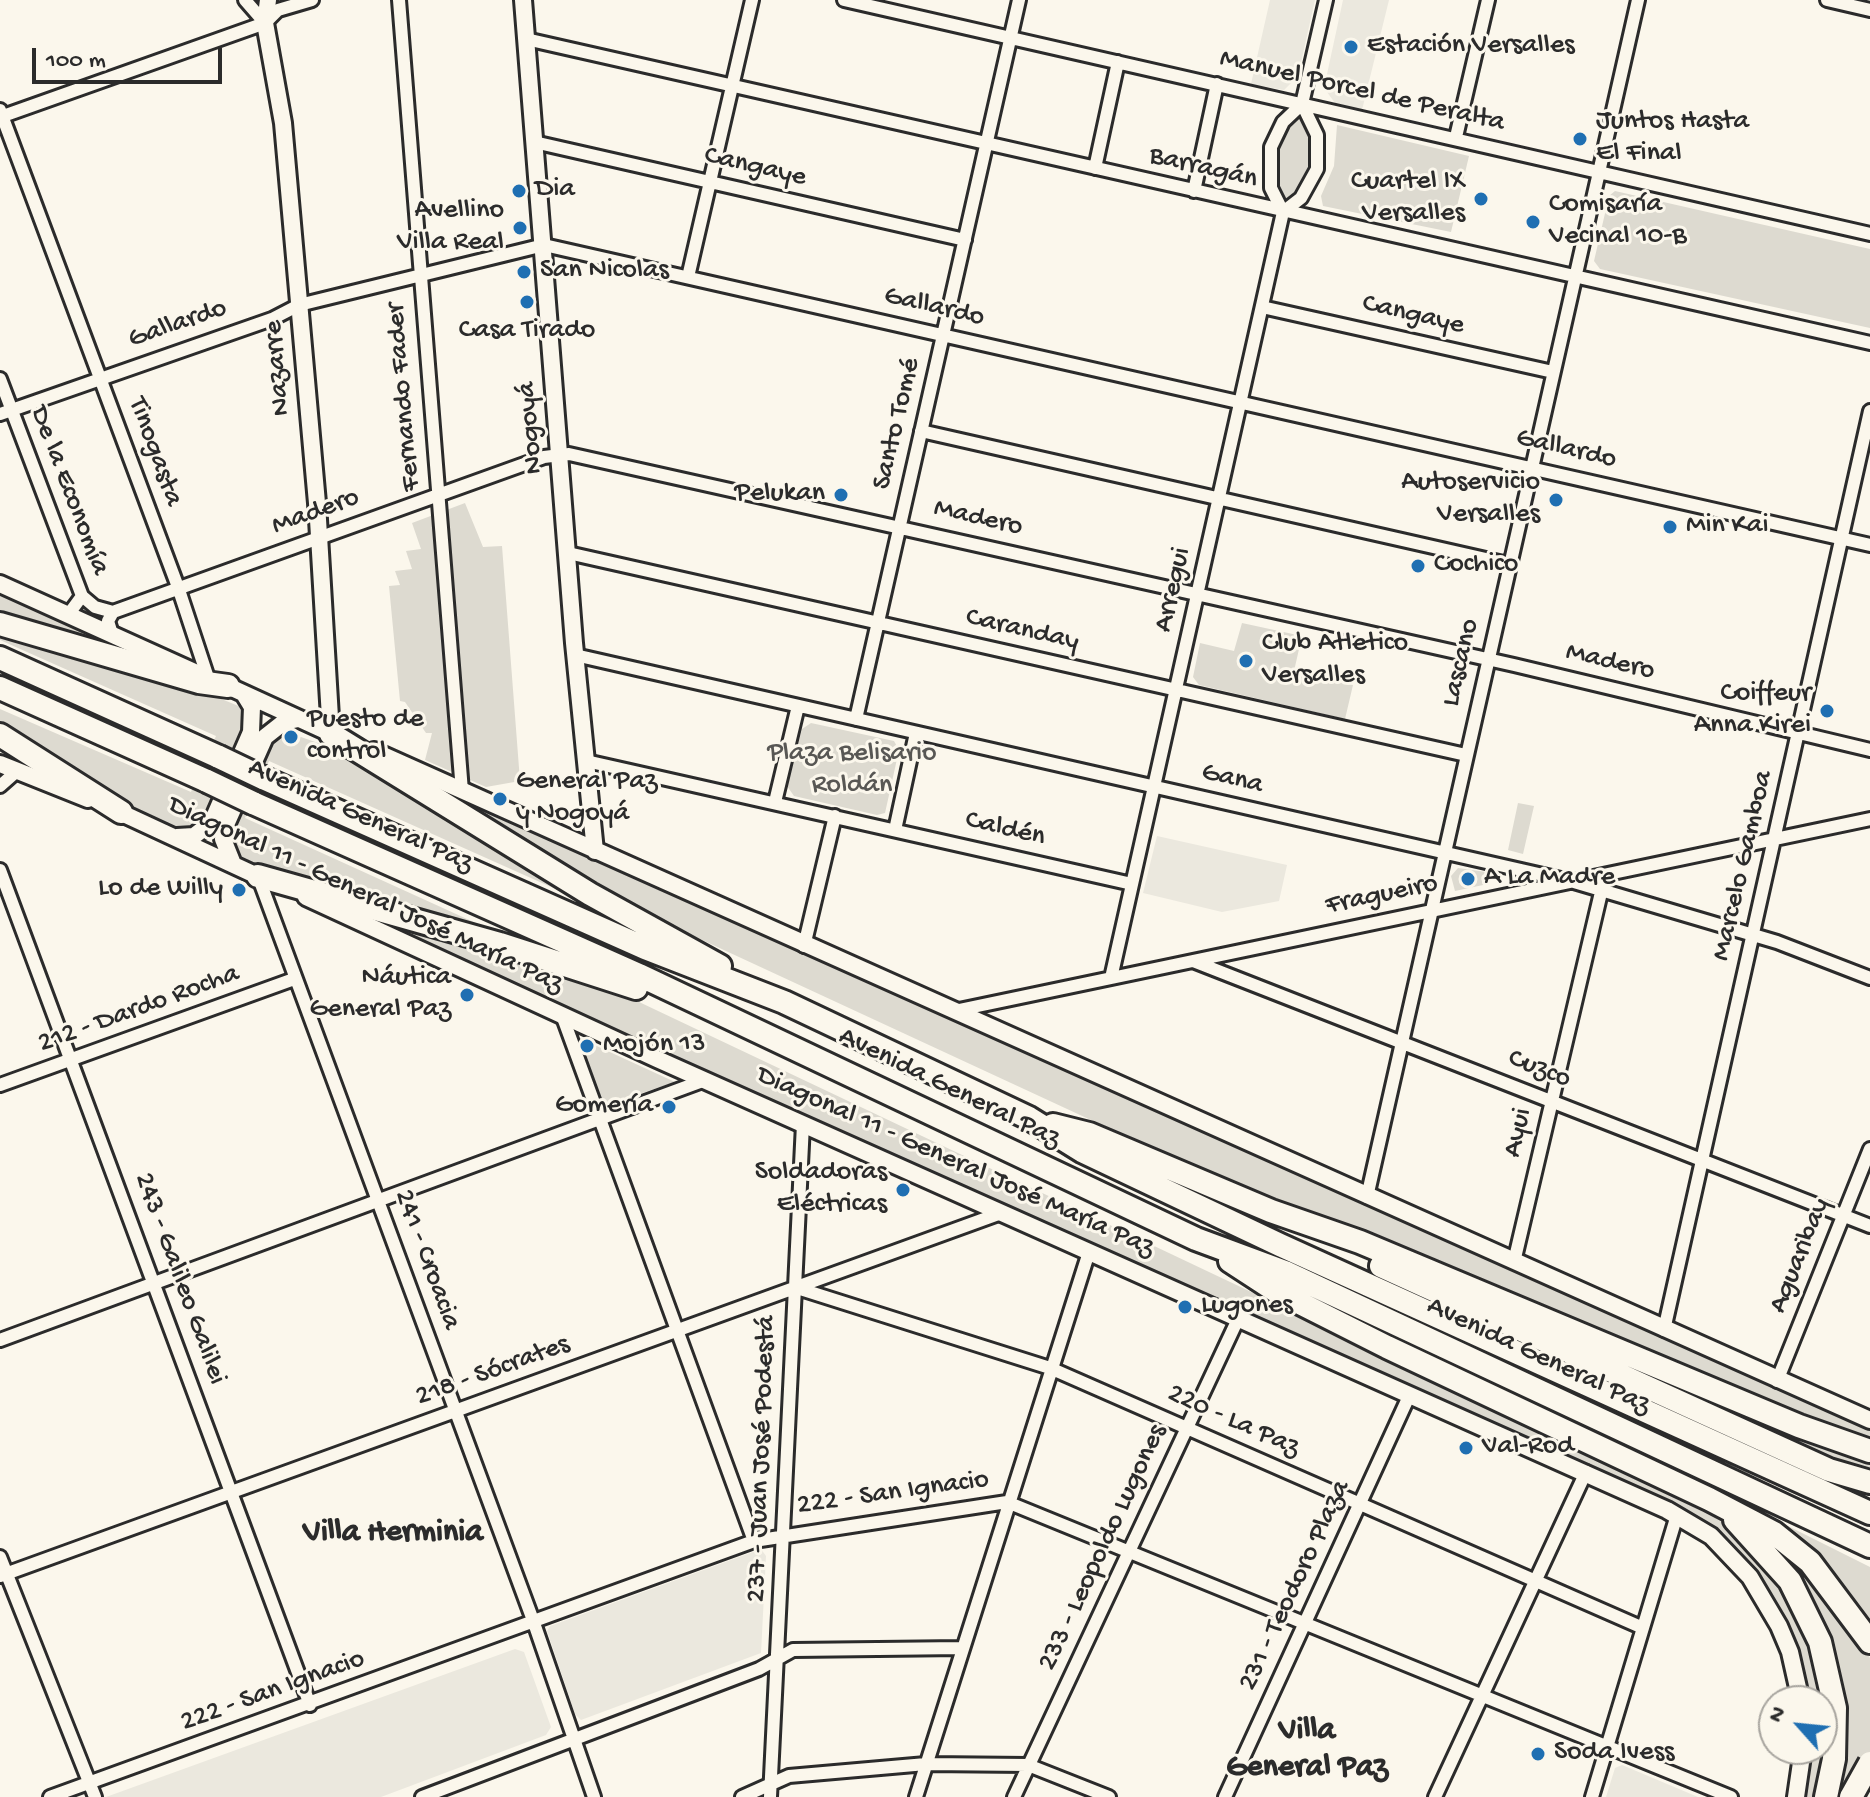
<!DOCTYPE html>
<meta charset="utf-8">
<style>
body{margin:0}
#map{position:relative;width:1870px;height:1797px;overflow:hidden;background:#fbf7ec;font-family:"Gochi Hand",sans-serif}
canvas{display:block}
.north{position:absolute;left:1758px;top:1685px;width:80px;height:80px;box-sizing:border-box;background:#fbf7ec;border:2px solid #a8a59f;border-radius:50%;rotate:297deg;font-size:22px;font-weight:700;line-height:32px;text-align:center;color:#2b2b2b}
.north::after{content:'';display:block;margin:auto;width:28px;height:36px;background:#1f6fb2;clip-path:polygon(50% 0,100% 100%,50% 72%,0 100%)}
.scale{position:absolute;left:32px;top:48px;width:190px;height:36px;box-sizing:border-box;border:4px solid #2b2b2b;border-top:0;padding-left:10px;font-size:24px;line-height:28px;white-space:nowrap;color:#2b2b2b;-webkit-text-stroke:6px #fbf7ec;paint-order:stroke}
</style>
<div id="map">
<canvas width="1870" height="1797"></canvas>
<div class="north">N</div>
<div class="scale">100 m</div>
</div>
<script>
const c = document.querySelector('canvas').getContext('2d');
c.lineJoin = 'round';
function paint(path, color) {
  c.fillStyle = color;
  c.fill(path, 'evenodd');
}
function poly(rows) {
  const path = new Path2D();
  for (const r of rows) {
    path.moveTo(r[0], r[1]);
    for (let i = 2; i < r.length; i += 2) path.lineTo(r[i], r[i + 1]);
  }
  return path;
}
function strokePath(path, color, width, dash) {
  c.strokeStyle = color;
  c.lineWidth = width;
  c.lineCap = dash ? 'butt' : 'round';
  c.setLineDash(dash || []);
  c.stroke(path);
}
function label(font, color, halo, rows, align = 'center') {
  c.font = font + ' "Gochi Hand",sans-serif';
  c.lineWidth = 6;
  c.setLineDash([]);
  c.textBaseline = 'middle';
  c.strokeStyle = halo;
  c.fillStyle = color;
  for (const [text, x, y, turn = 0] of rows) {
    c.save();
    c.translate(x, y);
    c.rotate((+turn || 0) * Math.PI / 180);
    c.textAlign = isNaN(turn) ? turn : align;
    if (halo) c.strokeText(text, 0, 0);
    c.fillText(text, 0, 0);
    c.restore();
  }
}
paint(poly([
 [1270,0,1315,0,1298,76,1284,90,1251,84],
 [1343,0,1389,0,1362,110,1335,103,1324,88],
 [1157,836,1287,865,1279,901,1222,912,1143,893],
 [761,1549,766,1556,761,1653,581,1720,575,1714,547,1631,550,1626],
 [515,1649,524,1652,551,1727,546,1735,381,1797,106,1797],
 [1622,1765,1698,1797,1606,1797,1615,1768]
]), '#ebe8de');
paint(poly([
 [1298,118,1304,119,1311,129,1312,157,1297,193,1286,199,1279,195,1273,171,1278,143,1291,121],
 [1337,125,1469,156,1451,232,1323,206,1321,196,1334,166],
 [1615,191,1870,249,1870,328,1600,269,1594,261,1609,196],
 [465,503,483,547,502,546,520,781,486,787,425,760,432,733,426,733,405,702,400,701,389,586,400,585,395,571,412,569,406,551,421,549,412,523],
 [0,594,87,633,91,640,0,618],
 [1242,623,1302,636,1294,671,1353,685,1345,719,1199,685,1193,677,1200,643,1234,651],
 [0,629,170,678,241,707,246,727,202,824,181,829,137,813,0,731,0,709,191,792,216,736,0,640],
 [811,723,894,741,899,750,885,813,877,815,794,796,787,786,802,729],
 [283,735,301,737,335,749,562,886,560,891,269,761,245,818,533,949,260,872,234,856,228,849,230,824,271,738],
 [413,776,1870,1431,1870,1475,1839,1466,1463,1297,1567,1318,1147,1146,672,926],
 [1518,803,1534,806,1523,854,1508,850],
 [1458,868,1486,872,1490,879,1483,885,1455,891,1451,876],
 [324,905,551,965,618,992,1684,1497,1740,1534,1782,1582,1839,1710,1777,1556,1780,1551,1810,1575,1870,1658,1870,1776,1813,1797,1801,1797,1807,1749,1822,1749,1822,1701,1804,1701,1755,1572,1732,1547,1690,1512],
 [575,1036,675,1082,601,1107],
 [1724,1494,1870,1567,1870,1631,1859,1614,1721,1497]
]), '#dddad0');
const street = poly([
 [245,0,265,23],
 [399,0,462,791],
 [844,0,1870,234],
 [1827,0,1870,10],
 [526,39,1870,343],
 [0,110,178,587,208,678],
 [0,117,265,23,278,10,312,0],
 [1456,137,1488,0],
 [534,142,965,240],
 [1095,168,1118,62],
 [1194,191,1217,84],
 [1283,212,1271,188,1271,147,1283,122,1302,104,1326,0],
 [1283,212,1301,198,1317,169,1317,135,1302,104],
 [688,277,752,0],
 [1262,307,1553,372],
 [0,379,82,596,68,615],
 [0,414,272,319,299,305,544,245,1870,545],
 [921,431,1508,564],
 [568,553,1466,755],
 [82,596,95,607,113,612],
 [112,634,108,621,113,612,544,457,569,454,1514,665,1870,750],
 [575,655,1574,882,1777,942,1870,978],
 [856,719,1019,0],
 [586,761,1132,884],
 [0,786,17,771],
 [775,802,798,706],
 [895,830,916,733],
 [0,870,310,1705],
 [258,876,534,1623,594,1797],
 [804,946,835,816],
 [1193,961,1870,1226],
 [1111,978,1283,212],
 [954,1011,1870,819],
 [562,1015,754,1541],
 [0,1085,294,979],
 [1367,1197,1638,0],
 [1514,1262,1603,884],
 [794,1287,1050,1368,1643,1628],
 [1664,1330,1870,411],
 [0,1340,705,1080],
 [1777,1381,1870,1149],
 [0,1557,95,1797],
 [0,1576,1001,1213],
 [50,1797,754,1541,1007,1502,1731,1797],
 [422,1797,759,1669,793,1650,962,1648],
 [742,1797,789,1776,926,1764,1028,1765,1109,1797],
 [770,1797,803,1124],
 [916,1797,1089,1252],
 [1014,1797,1238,1319],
 [1225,1797,1410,1394],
 [1435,1797,1586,1472],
 [1592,1797,1677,1515]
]);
const secondary = poly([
 [268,0,265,23,283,123,317,503,331,734],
 [523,0,574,643,595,851],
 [0,584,199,674],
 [221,683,341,738],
 [374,751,1870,1420],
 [0,764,88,799],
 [113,809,266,880],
 [177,837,194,836,212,822,251,732,252,707,244,694],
 [233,864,223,839,225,827,265,737,284,722,298,719],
 [306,897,657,1059,1667,1510,1711,1536,1750,1577,1779,1626,1790,1652,1801,1701],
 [1796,1797,1803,1749]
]);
const highway = poly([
 [0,624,199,682,228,686],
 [0,658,219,757],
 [0,688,207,781],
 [331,734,590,894,720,966],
 [0,735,121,812],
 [263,778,645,948,784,1002,1029,1118,1082,1151,1280,1245,1870,1513],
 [253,803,639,975,1196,1239,1285,1272,1870,1546],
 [258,876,500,944,636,988],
 [1053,1125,1089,1134,1271,1211,1360,1242,1799,1426,1870,1451],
 [1230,1261,1276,1291,1387,1347,1709,1499,1774,1533,1810,1562,1870,1642],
 [1381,1266,1829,1470,1870,1482],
 [1735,1520,1790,1581,1820,1642,1835,1708,1834,1759,1826,1797]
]);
strokePath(street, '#2b2b2b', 18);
strokePath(secondary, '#2b2b2b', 22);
strokePath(highway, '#2b2b2b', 28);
strokePath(street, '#fbf7ec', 12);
strokePath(secondary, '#fbf7ec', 16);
strokePath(highway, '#fbf7ec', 22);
const highwayBridge = poly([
 [219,757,263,778],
 [207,781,253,803],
 [1851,1797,1870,1763]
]);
strokePath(highwayBridge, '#2b2b2b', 28, []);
strokePath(highwayBridge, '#fbf7ec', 22);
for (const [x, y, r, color] of [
 [1351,47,8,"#1f6fb2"],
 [1580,139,8,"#1f6fb2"],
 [519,191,8,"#1f6fb2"],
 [1481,199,8,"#1f6fb2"],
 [1533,222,8,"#1f6fb2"],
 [520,228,8,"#1f6fb2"],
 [524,272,8,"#1f6fb2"],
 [527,302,8,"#1f6fb2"],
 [841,495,8,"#1f6fb2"],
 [1556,500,8,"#1f6fb2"],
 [1670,527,8,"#1f6fb2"],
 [1418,566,8,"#1f6fb2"],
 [1246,661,8,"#1f6fb2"],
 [1827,711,8,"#1f6fb2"],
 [291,737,8,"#1f6fb2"],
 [500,799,8,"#1f6fb2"],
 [1468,879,8,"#1f6fb2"],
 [239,890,8,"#1f6fb2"],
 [467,995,8,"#1f6fb2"],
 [587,1046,8,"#1f6fb2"],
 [669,1107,8,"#1f6fb2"],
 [903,1190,8,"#1f6fb2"],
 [1185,1307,8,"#1f6fb2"],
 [1466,1448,8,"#1f6fb2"],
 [1538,1754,8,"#1f6fb2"]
]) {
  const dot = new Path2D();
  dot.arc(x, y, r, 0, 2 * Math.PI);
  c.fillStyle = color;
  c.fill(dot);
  strokePath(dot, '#fbf7ec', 3);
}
label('28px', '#2b2b2b', '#fbf7ec', [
 ["Estación Versalles",1367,47],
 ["Juntos Hasta",1596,123],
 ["El Final",1596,155],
 ["Cuartel IX",1465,183,"right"],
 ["Versalles",1465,215,"right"],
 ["Dia",535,191],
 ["Comisaría",1549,206],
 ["Vecinal 10-B",1549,238],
 ["Avellino",504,212,"right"],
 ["Villa Real",504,244,"right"],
 ["San Nicolas",540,272],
 ["Casa Tirado",527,332,"center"],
 ["Autoservicio",1540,484,"right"],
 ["Versalles",1540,516,"right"],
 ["Pelukan",825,495,"right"],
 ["Min Kai",1686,527],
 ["Cochico",1434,566],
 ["Club Atletico",1262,645],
 ["Versalles",1262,677],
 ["Coiffeur",1811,695,"right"],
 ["Anna Kirei",1811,727,"right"],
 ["Puesto de",307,721],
 ["control",307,753],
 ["General Paz",516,783],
 ["y Nogoyá",516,815],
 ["A La Madre",1484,879],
 ["Lo de Willy",223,890,"right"],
 ["Náutica",451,979,"right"],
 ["General Paz",451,1011,"right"],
 ["Mojón 13",603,1046],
 ["Gomería",653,1107,"right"],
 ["Soldadoras",887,1174,"right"],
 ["Eléctricas",887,1206,"right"],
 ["Lugones",1201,1307],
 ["Val-Rod",1482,1448],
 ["Soda Ivess",1554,1754]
], 'left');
label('28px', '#2b2b2b', '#fbf7ec', [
 ["Manuel Porcel de Peralta",1362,92,13],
 ["Cangaye",755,168,13],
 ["Barragán",1203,169,13],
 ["Gallardo",934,308,13],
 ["Cangaye",1413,316,13],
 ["Gallardo",178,325,-19],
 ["Nazarre",279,368,-95],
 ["Fernando Fader",405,397,-95],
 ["Santo Tomé",898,424,-77],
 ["Nogoyá",532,428,-95],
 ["Gallardo",1566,450,13],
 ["Tinogasta",154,452,70],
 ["De la Economía",68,491,69],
 ["Madero",316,513,-20],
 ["Madero",978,519,13],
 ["Arregui",1174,590,-77],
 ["Caranday",1022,631,13],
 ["Lascano",1462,663,-77],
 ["Madero",1610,663,13],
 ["Gana",1232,780,13],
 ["Avenida General Paz",360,817,24],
 ["Caldén",1005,830,13],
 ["Marcelo Gamboa",1744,866,-77],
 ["Diagonal 11 - General José María Paz",365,896,25],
 ["Fragueiro",1382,896,-12],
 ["212 - Dardo Rocha",139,1010,-20],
 ["Cuzco",1539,1070,21],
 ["Avenida General Paz",949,1089,26],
 ["Ayui",1519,1133,-77],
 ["Diagonal 11 - General José María Paz",955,1163,24],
 ["Aguaribay",1801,1256,-68],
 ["241 - Croacia",426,1260,70],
 ["243 - Galileo Galilei",179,1279,70],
 ["Avenida General Paz",1538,1357,25],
 ["218 - Sócrates",493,1372,-20],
 ["220 - La Paz",1233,1422,24],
 ["237 - Juan José Podestá",763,1459,-88],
 ["222 - San Ignacio",893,1494,-8],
 ["233 - Leopoldo Lugones",1104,1548,-65],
 ["231 - Teodoro Plaza",1296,1586,-65],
 ["222 - San Ignacio",273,1692,-20]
]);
label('28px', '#585754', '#fbf7ec', [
 ["Plaza Belisario",852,755],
 ["Roldán",852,787]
]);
label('bold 32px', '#2b2b2b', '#fbf7ec', [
 ["Villa Herminia",393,1534],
 ["Villa",1307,1732],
 ["General Paz",1307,1769]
]);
</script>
